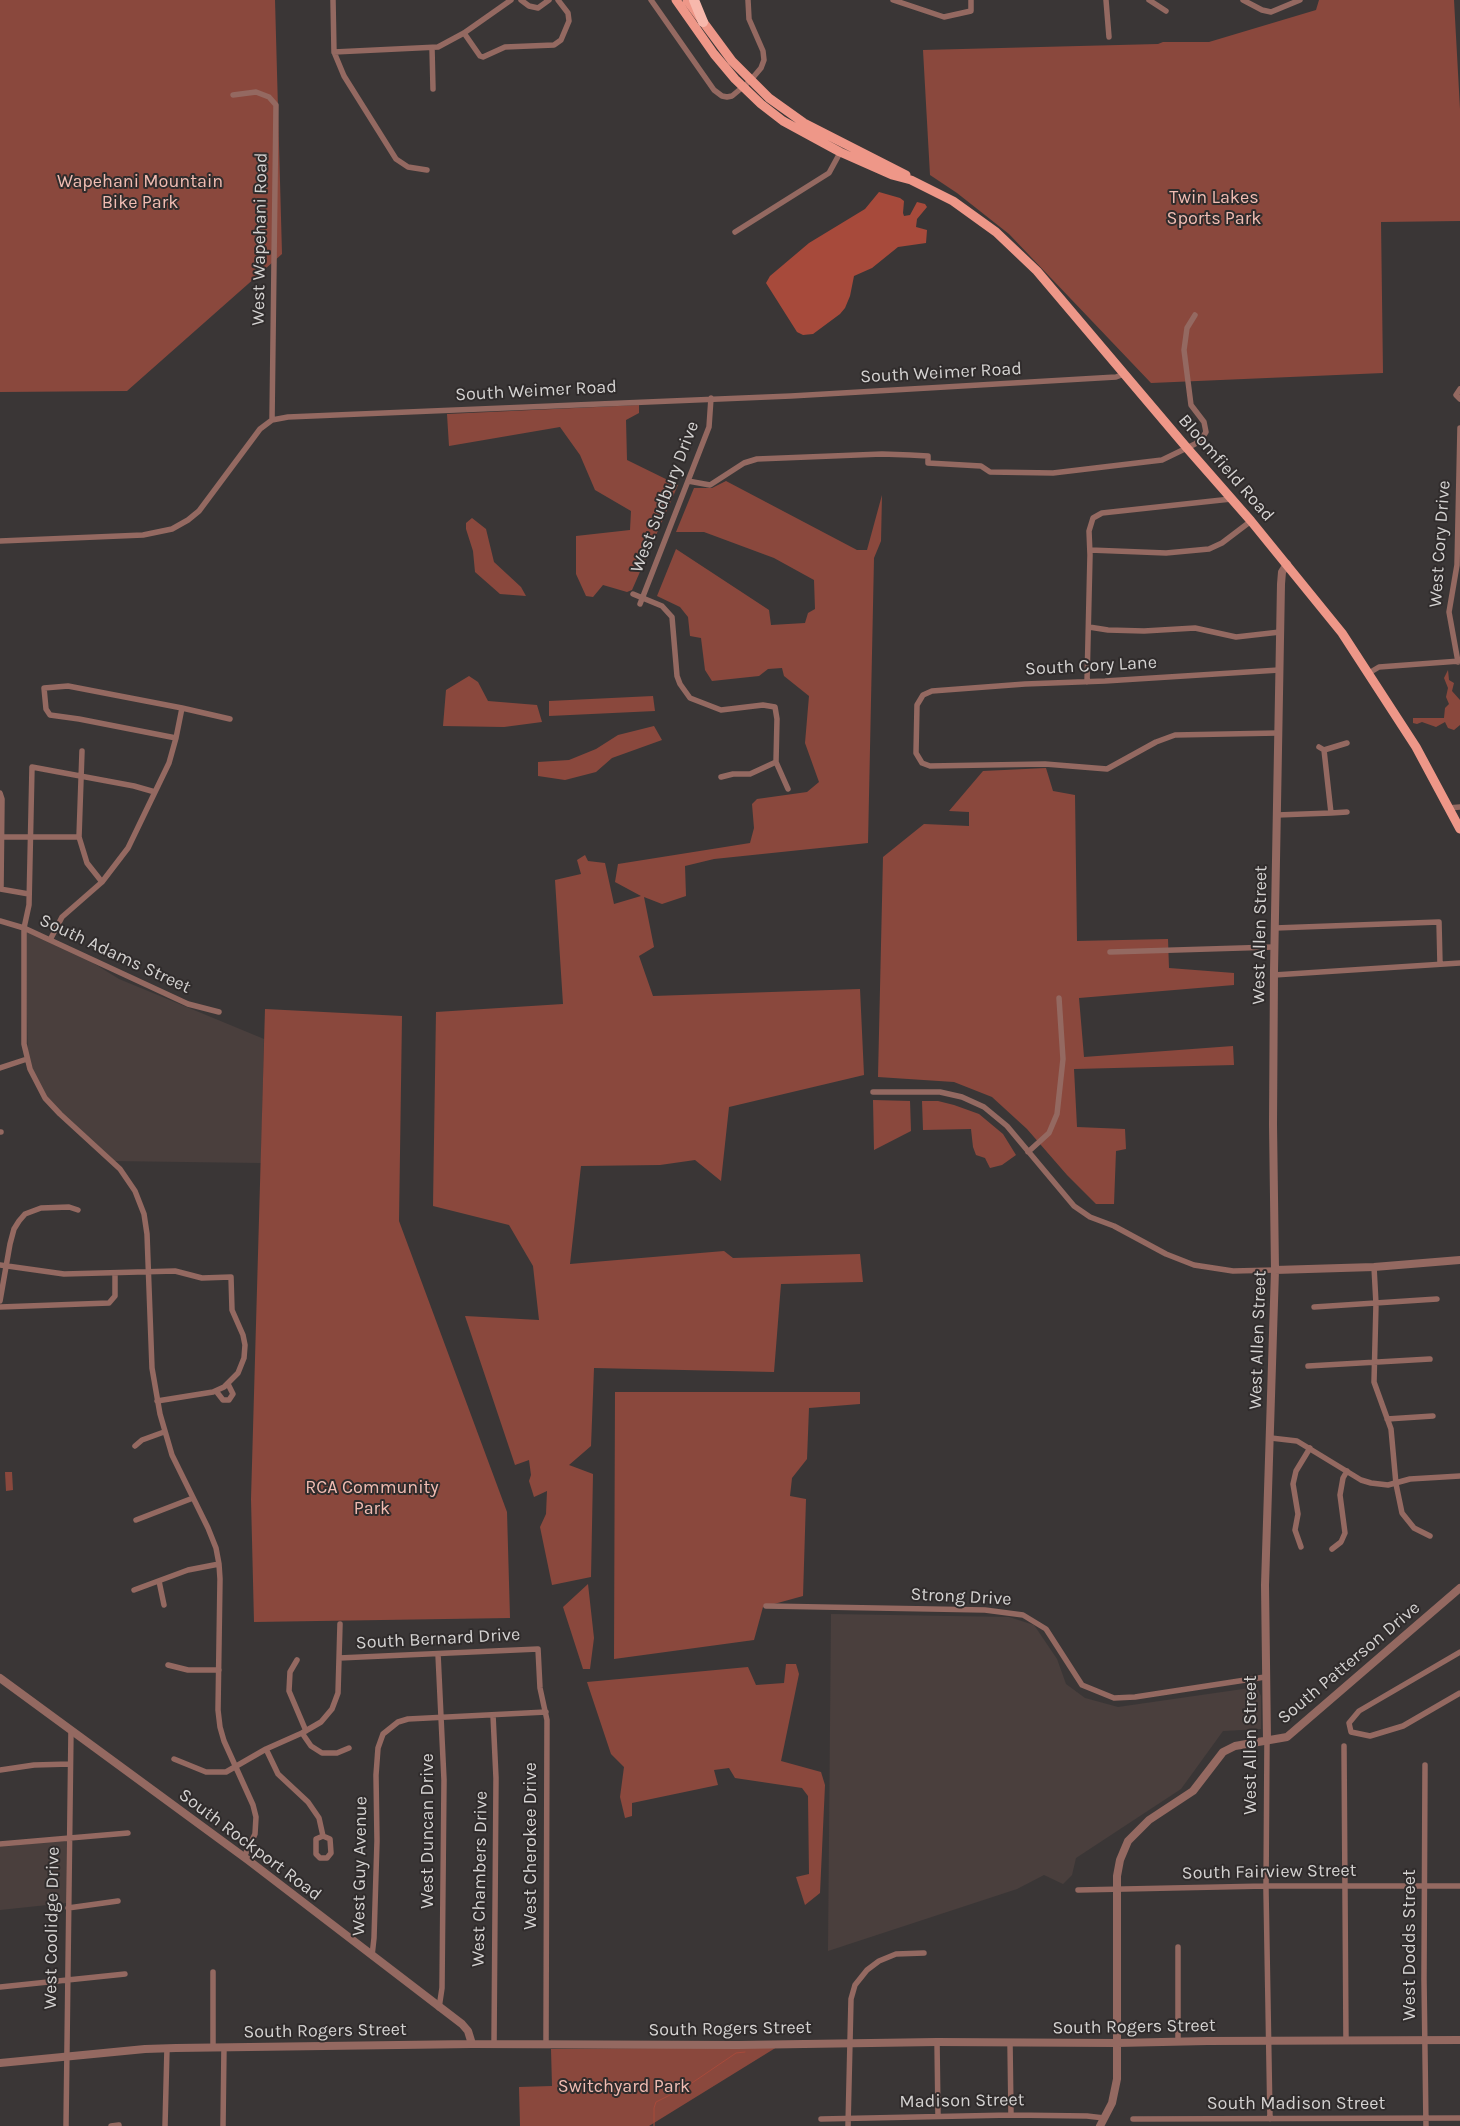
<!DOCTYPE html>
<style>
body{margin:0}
canvas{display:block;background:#3a3636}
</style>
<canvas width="1460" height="2126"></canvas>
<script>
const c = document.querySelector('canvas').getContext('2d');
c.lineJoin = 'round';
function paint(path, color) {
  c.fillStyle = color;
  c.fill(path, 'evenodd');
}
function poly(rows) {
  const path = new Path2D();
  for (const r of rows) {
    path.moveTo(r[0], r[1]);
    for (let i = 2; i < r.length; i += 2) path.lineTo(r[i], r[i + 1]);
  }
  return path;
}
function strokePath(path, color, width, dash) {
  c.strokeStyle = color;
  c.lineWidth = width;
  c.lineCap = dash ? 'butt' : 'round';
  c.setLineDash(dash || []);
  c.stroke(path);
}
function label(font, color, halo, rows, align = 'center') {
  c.font = font + ' Karla,sans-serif';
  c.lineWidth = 4;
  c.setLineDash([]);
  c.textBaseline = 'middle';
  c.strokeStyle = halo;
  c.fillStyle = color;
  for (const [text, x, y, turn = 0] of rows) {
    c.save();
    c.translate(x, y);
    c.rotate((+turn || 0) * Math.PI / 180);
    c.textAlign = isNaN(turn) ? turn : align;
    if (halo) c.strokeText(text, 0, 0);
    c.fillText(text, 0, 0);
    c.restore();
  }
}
paint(poly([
 [25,927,77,953,119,979,264,1039,261,1163,112,1161,44,1099,28,1058],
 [831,1614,1009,1617,1034,1625,1057,1659,1066,1684,1085,1698,1118,1707,1257,1687,1261,1696,1261,1729,1223,1731,1181,1789,1076,1858,1072,1875,1063,1884,1044,1875,1017,1889,828,1951],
 [66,1840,66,1903,0,1910,0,1847]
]), '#4a3f3d');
paint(poly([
 [0,0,275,0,282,254,127,391,0,392],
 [1319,0,1454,0,1460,109,1460,221,1381,222,1383,373,1151,383,1009,234,957,193,930,175,923,50,1158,44,1163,42,1209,42,1316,10],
 [639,405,639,413,626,420,627,460,678,485,632,590,627,592,603,585,593,597,586,596,576,574,576,536,630,530,631,511,595,490,580,455,560,427,449,446,447,414],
 [726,481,857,550,867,550,882,495,881,541,874,558,868,843,714,859,685,866,686,896,662,904,644,897,654,947,639,956,653,996,860,989,864,1075,729,1107,721,1181,695,1160,660,1165,581,1166,570,1264,724,1251,733,1258,860,1254,863,1282,781,1284,774,1372,594,1368,591,1446,569,1465,593,1474,591,1577,552,1585,540,1527,546,1514,547,1491,534,1497,529,1481,531,1475,529,1460,515,1465,465,1316,539,1320,533,1266,509,1225,433,1206,436,1012,563,1004,555,880,581,874,577,860,585,855,588,861,605,863,614,904,641,896,615,882,618,864,750,843,754,828,752,804,757,799,807,792,819,782,805,743,809,696,784,676,782,668,768,669,759,676,712,681,705,670,701,638,690,636,688,617,680,607,657,596,676,549,769,610,771,625,805,623,808,613,815,609,814,580,774,558,704,532,676,532,694,488,712,488],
 [472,518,486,529,494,562,521,587,526,596,500,594,475,572,473,551,466,529,466,523],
 [1448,670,1449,680,1454,683,1452,691,1460,700,1460,725,1454,730,1448,728,1445,722,1436,727,1422,722,1417,724,1413,723,1413,718,1444,718,1445,708,1449,704,1446,697,1448,688,1444,678],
 [469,676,478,682,488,701,537,705,542,722,504,727,443,726,446,690],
 [653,696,655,711,549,716,549,701],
 [654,726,662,740,612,758,596,772,565,780,538,776,538,762,569,760,596,749,618,735],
 [1046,768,1053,791,1075,795,1077,941,1168,939,1169,968,1234,973,1234,985,1079,998,1084,1057,1233,1046,1234,1065,1074,1069,1077,1127,1125,1129,1126,1149,1116,1151,1114,1204,1096,1204,1067,1175,1027,1129,992,1097,954,1082,878,1077,883,857,924,824,969,826,969,812,949,811,983,771],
 [265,1009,402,1016,399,1221,507,1512,510,1618,254,1622,251,1499],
 [873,1100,910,1101,911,1131,874,1150],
 [922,1101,938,1101,954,1105,979,1114,1003,1134,1016,1155,1002,1165,990,1168,985,1158,976,1155,973,1147,971,1129,923,1130],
 [615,1392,860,1392,860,1404,809,1408,807,1459,792,1478,790,1496,806,1499,803,1596,763,1607,754,1640,614,1659],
 [5,1472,12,1472,13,1490,6,1491],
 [588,1584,594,1638,590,1669,583,1669,563,1607],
 [786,1664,796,1664,799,1674,781,1761,821,1772,825,1785,820,1893,805,1905,796,1877,809,1874,808,1796,802,1788,735,1778,729,1768,714,1770,718,1785,632,1803,632,1816,625,1818,620,1797,624,1767,611,1754,587,1682,748,1667,756,1685,784,1683],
 [777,2047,649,2126,520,2126,519,2087,552,2086,551,2049]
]), '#8a483d');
paint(poly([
 [879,192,900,198,904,201,903,213,904,216,910,215,917,202,925,204,927,207,917,219,916,227,927,230,926,243,898,247,872,268,854,276,850,296,845,308,840,314,813,334,803,335,797,332,766,283,770,276,809,243,865,209]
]), '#a74a3b');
strokePath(poly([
 [654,2126,654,2108,656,2102,686,2087,736,2053,745,2052]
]), '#a74a3b', 1);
strokePath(poly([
 [333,0,334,52,344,76,396,159,408,167,427,170],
 [521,0,529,6,538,8,549,0],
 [651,0,714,90,722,96,727,97,732,96,750,81,761,68,764,60,763,51,749,19,748,0],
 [893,0,944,17,971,11,971,0],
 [1106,0,1109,37],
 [1149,0,1166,11],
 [1243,0,1262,10,1271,12,1300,0],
 [464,33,480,56,483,57,505,47,554,45,561,40,569,21,568,13,558,0],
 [432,48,433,89],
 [334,52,438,47,464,33,511,0],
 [233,95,256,92,269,97,276,105,272,420],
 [735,232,829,173,841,151],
 [1460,389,1456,395,1460,399],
 [688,481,710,485,744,463,757,459,882,454,910,455,928,456,928,463,981,466,990,472,1053,473,1162,460,1195,444,1202,438,1206,432,1204,422,1191,405,1184,350,1187,328,1195,315],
 [0,541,143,535,172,529,188,520,199,511,260,429,272,420,288,417,791,396,1116,377,1124,374],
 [1090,550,1166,553,1209,549,1222,543,1251,521],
 [633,594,662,606,672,617,677,676,680,684,690,698,721,710,763,705,775,707,777,719,776,762,788,789],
 [640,604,709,427,711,398],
 [1089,627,1108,630,1144,631,1195,628,1236,637,1280,632],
 [1458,662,1449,612,1457,565,1460,428],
 [1369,673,1379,667,1460,661],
 [1087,682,1090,555,1089,531,1093,518,1102,513,1231,499],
 [182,708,230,719],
 [1278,733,1175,735,1156,742,1107,769,1045,764,930,766,922,763,916,753,917,705,923,695,932,691,1025,684,1105,681,1279,670],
 [1319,747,1324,750,1347,743],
 [1324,750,1331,813,1347,812],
 [82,751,79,837,87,863,102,882],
 [721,777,733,774,750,774,776,762],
 [155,792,134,786,32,767,29,905,24,928,24,1044,30,1069,45,1098,60,1114,120,1169,135,1191,144,1214,147,1234,152,1368,160,1414,172,1455,208,1528,216,1548,219,1564,220,1579,218,1710,220,1727,224,1741,253,1805,256,1817,255,1834,244,1857],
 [0,793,2,799,1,889],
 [1448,808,1460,807],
 [1277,815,1331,813],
 [0,837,79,837],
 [0,889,29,894],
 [0,921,24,928,188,1004,219,1012],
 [1275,928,1439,922,1440,964],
 [50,940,62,917,102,882,128,848,169,763,176,738,182,708,68,686,44,688,46,709,50,715,79,719,176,738],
 [1110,952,1274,947],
 [1274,975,1460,963],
 [0,1068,27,1059],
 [873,1092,940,1092,962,1097,984,1107,1007,1126,1074,1206,1090,1217,1114,1226,1166,1254,1194,1265,1233,1271,1275,1270],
 [0,1132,1,1132],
 [1028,1152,1049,1133,1057,1114,1063,1059,1059,998],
 [0,1265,64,1274,175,1271,202,1278,231,1277,232,1310,243,1335,245,1345,244,1358,238,1373,224,1387,213,1392,157,1401],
 [1374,1267,1376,1304,1374,1382,1391,1429,1396,1484,1402,1513,1414,1528,1430,1536],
 [0,1301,10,1244,14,1229,19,1221,25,1214,41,1208,69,1207,78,1210],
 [0,1307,109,1303,115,1296,115,1273],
 [1314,1307,1437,1299],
 [1308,1366,1430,1359],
 [216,1391,223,1400,229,1400,233,1394,228,1384],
 [1387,1419,1433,1416],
 [1271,1438,1297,1441,1361,1480,1371,1483,1388,1485,1410,1479,1460,1476],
 [135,1446,142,1440,164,1432],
 [136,1520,193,1498],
 [1301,1547,1295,1530,1298,1514,1293,1484,1296,1471,1310,1448],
 [1332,1549,1341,1542,1345,1533,1340,1495,1343,1478,1347,1471],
 [159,1581,164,1605],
 [134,1590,188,1570,219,1564],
 [766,1606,985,1610,1023,1615,1046,1629,1082,1685,1114,1698,1135,1697,1265,1677],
 [1460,1652,1359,1711,1349,1723,1351,1732,1370,1736,1403,1726,1460,1693],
 [438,1654,444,1780,442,1988,439,2008],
 [339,1658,538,1649,540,1688,547,1720,546,2044],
 [297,1660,290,1672,289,1691,306,1731],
 [168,1665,188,1670,219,1670],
 [493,1715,496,1778,494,2044],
 [302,1733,311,1746,322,1753,337,1753,349,1748],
 [1267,1741,1266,1890,1270,2119],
 [1344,1746,1346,2041],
 [266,1749,278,1774,308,1802,319,1818,323,1836,316,1839,316,1854,320,1858,327,1858,331,1853,330,1839,323,1836],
 [174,1759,206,1772,226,1772,266,1749,302,1733,321,1722,332,1709,338,1693,340,1624],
 [1425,1765,1424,1979,1426,2126],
 [0,1770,34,1765,70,1764],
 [0,1844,128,1833],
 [1078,1890,1266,1886,1460,1886],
 [68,1908,118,1901],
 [372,1956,374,1938,377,1841,376,1775,378,1748,383,1734,398,1722,408,1719,546,1712],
 [0,1987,125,1974],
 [937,2042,938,2116],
 [1178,2042,1178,1947],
 [1010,2043,1011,2115],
 [213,2048,213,1972],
 [821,2119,1011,2115,1087,2116,1104,2118],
 [1133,2119,1460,2118],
 [66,2126,71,1730],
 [111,2126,119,2125],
 [165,2126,167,2048],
 [223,2126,224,2047],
 [848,2126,851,1999,855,1985,867,1970,879,1961,896,1954,924,1953]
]), '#946961', 5.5);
strokePath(poly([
 [1275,1270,1374,1267,1460,1260],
 [0,1678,248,1860,462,2024,468,2031,472,2044],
 [1267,1741,1265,1585,1275,1270,1273,1124,1274,970,1281,584,1282,572,1287,564],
 [0,2063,145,2049,176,2048,472,2044,738,2045,937,2042,1117,2043,1207,2041,1460,2040],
 [1100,2126,1112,2103,1117,2079,1117,1876,1120,1860,1128,1841,1149,1820,1193,1791,1223,1752,1235,1746,1287,1737,1460,1588]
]), '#946961', 8);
strokePath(poly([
 [676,0,714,54,735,79,761,104,783,121,840,152,892,175,911,180,953,201,996,232,1037,271,1187,448,1251,521,1342,633,1416,747,1460,829],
 [687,0,732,61,769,98,804,123,906,175]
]), '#ee9788', 9);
strokePath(poly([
 [694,0,703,22]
]), '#f7b8ac', 10);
label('18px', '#f1bdb3', '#302c2c', [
 ["Wapehani Mountain",140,182],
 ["Bike Park",140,203],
 ["Twin Lakes",1214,198],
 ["Sports Park",1214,219],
 ["RCA Community",372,1488],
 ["Park",372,1509],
 ["Switchyard Park",624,2087]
]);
label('18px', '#d4d2d1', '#302c2c', [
 ["West Wapehani Road",260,239,-89],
 ["South Weimer Road",941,373,-3],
 ["South Weimer Road",536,391,-3],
 ["Bloomfield Road",1226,468,49],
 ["West Sudbury Drive",665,497,-69],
 ["West Cory Drive",1440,544,-86],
 ["South Cory Lane",1091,666,-3],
 ["West Allen Street",1260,935,-89],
 ["South Adams Street",115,954,25],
 ["West Allen Street",1258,1340,-88],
 ["Strong Drive",961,1597,3],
 ["South Bernard Drive",438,1639,-3],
 ["South Patterson Drive",1349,1663,-40],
 ["West Allen Street",1251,1745,-90],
 ["West Duncan Drive",428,1831,-90],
 ["South Rockport Road",250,1845,37],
 ["West Cherokee Drive",531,1846,-90],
 ["West Guy Avenue",360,1866,-89],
 ["South Fairview Street",1269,1872,-1],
 ["West Chambers Drive",480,1879,-89],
 ["West Coolidge Drive",52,1928,-89],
 ["West Dodds Street",1410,1945,-90],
 ["South Rogers Street",1134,2027,-1],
 ["South Rogers Street",730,2029,-1],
 ["South Rogers Street",325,2031,-1],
 ["Madison Street",962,2101,-1],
 ["South Madison Street",1296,2104]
]);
</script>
